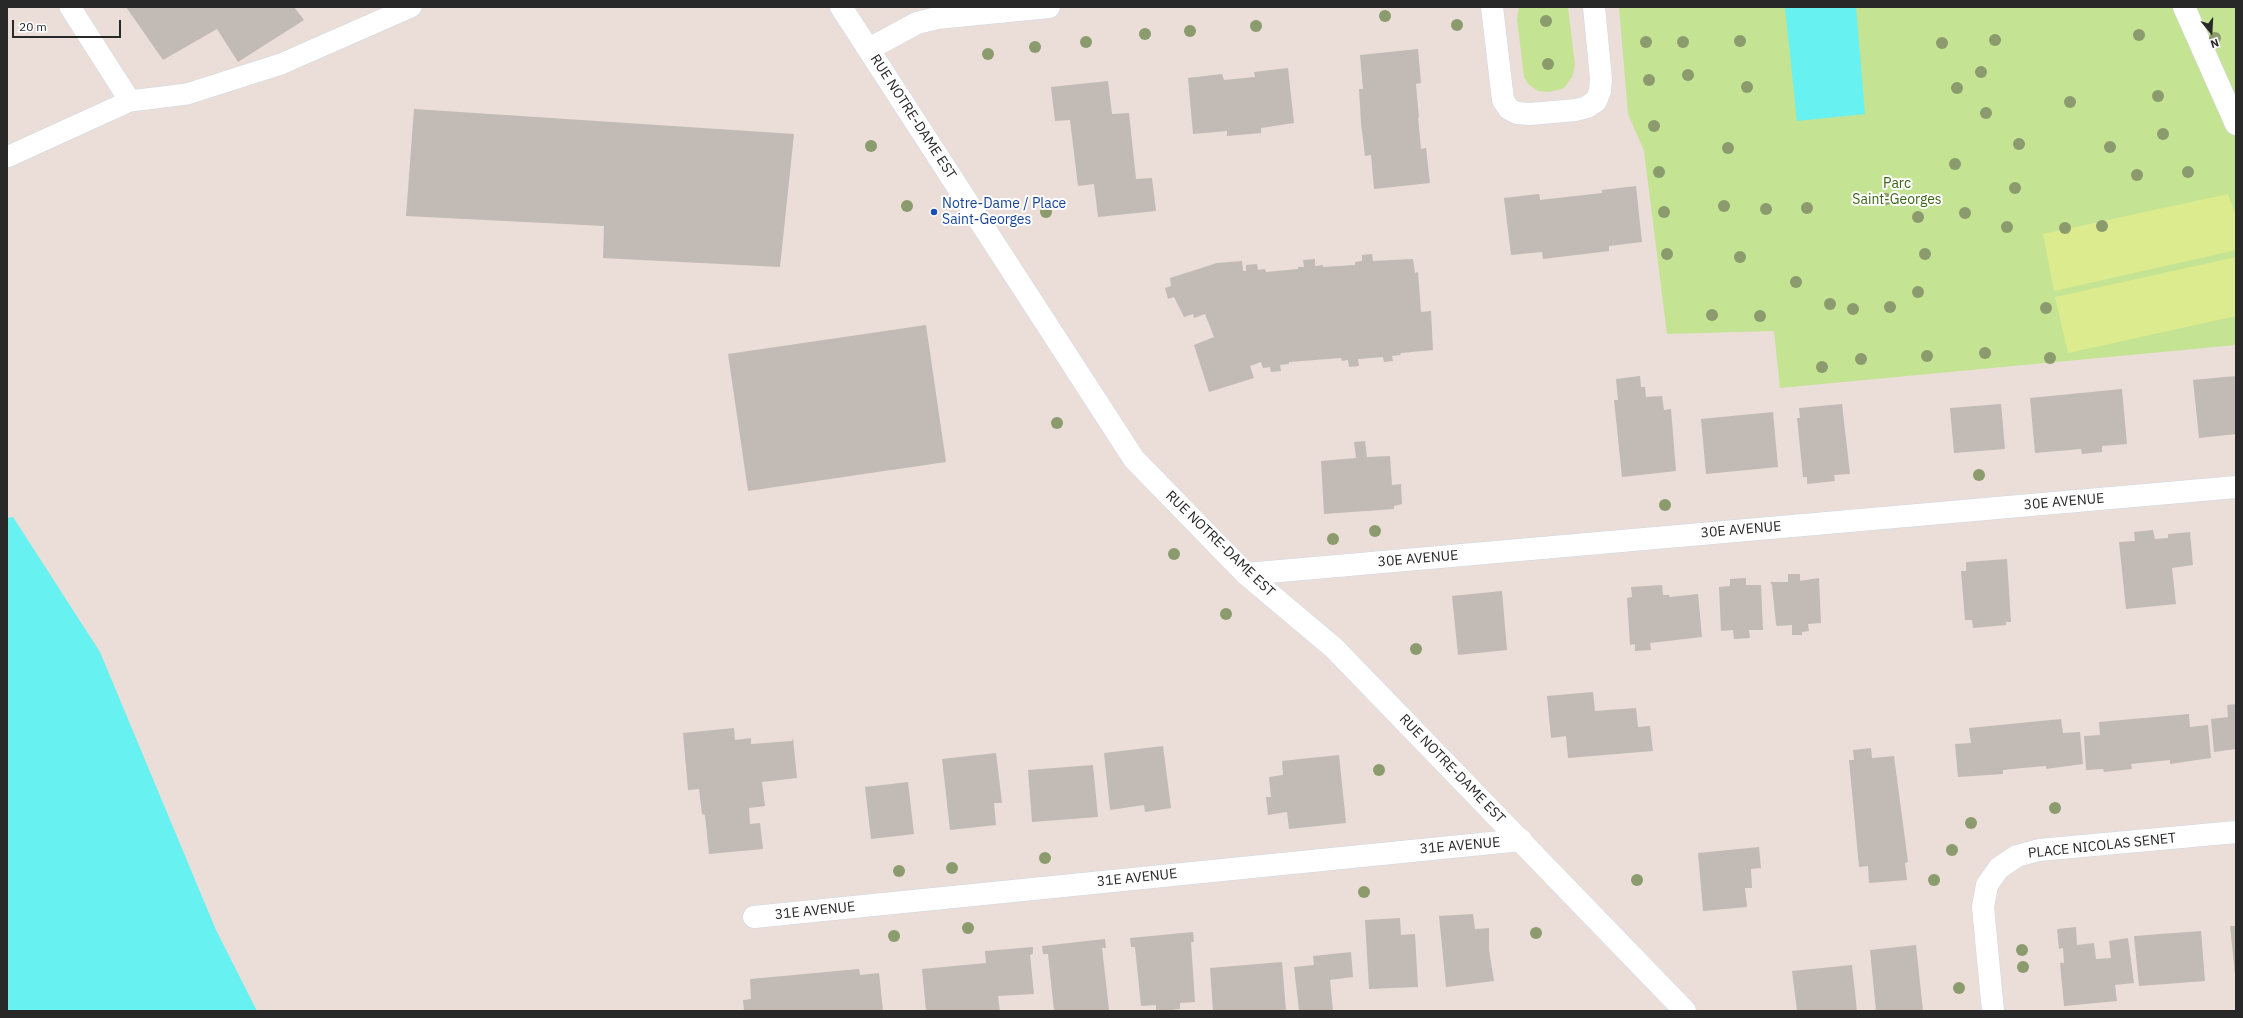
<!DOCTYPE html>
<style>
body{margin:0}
#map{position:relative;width:2243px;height:1018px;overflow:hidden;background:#ebded8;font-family:"IBM Plex Sans",sans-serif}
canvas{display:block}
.frame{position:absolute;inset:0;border:8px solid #282828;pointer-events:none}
.north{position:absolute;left:2191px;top:12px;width:40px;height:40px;-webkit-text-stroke:3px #fff;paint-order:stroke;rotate:162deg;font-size:11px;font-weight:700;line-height:16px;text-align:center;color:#282828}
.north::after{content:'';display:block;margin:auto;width:14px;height:18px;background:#282828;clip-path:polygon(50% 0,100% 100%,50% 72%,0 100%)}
.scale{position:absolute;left:12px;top:20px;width:109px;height:18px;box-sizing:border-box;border:2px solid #282828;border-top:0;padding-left:5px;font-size:12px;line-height:14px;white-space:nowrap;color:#282828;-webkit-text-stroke:3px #fff;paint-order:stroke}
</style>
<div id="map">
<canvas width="2243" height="1018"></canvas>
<div class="frame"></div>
<div class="north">N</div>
<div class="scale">20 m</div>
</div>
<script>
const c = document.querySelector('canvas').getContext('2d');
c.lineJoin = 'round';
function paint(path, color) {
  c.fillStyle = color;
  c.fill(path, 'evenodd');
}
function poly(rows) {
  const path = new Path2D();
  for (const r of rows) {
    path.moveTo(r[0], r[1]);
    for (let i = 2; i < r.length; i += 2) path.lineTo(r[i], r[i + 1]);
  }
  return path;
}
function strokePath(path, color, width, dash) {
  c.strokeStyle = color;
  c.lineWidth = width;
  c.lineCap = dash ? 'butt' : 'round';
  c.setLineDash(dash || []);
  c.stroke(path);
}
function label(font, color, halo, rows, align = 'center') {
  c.font = font + ' "IBM Plex Sans",sans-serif';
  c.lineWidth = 4;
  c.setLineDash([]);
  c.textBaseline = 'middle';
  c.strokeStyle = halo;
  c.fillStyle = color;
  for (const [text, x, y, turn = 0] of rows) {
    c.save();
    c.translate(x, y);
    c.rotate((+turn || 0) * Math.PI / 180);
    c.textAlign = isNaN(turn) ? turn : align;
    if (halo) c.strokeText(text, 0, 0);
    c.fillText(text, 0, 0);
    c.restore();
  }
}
paint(poly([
 [1519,7,1568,7,1575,65,1572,77,1564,88,1550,92,1538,91,1528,84,1524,77,1517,19],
 [1619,7,2236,7,2236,345,1780,388,1774,331,1667,334,1644,151,1628,114]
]), '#c4e393');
paint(poly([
 [2228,194,2236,216,2236,250,2054,291,2043,234],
 [2236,257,2236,316,2068,353,2055,297]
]), '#dceb8e');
paint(poly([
 [1785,7,1856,7,1865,114,1797,121],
 [13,517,100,652,216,930,257,1011,7,1011,7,518]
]), '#67f1f1');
paint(poly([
 [126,7,294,7,304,20,238,62,217,29,163,60],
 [1418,49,1421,83,1416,84,1419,118,1418,117,1421,149,1426,148,1430,183,1374,189,1371,155,1365,156,1361,123,1359,89,1363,89,1360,55],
 [1288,68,1294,123,1261,128,1261,133,1227,136,1227,131,1193,134,1188,78,1222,74,1224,80,1255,77,1254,72],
 [1108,81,1112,114,1129,113,1136,179,1152,178,1156,211,1098,217,1094,184,1078,186,1070,120,1055,121,1051,87],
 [414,109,794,134,780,267,603,258,604,226,406,216],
 [1636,186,1642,242,1609,246,1609,251,1543,259,1542,252,1511,255,1504,198,1539,194,1540,200,1602,193,1602,190],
 [1372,254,1373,261,1413,259,1415,273,1418,272,1421,312,1431,311,1433,350,1401,353,1400,355,1392,356,1393,361,1384,362,1383,357,1358,359,1359,366,1349,367,1348,360,1342,361,1341,358,1289,362,1289,364,1280,365,1281,371,1271,372,1270,367,1263,368,1261,362,1250,366,1254,378,1209,392,1194,345,1214,337,1205,314,1194,318,1193,314,1184,317,1174,297,1168,299,1165,288,1171,286,1170,278,1217,263,1242,261,1243,271,1246,271,1246,265,1257,264,1258,270,1265,269,1266,272,1298,269,1298,267,1304,267,1303,260,1315,259,1315,266,1323,265,1323,267,1355,265,1355,262,1362,261,1362,255],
 [926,325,946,462,748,491,728,354],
 [1640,376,1641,387,1645,387,1646,397,1662,396,1664,410,1671,409,1676,471,1622,477,1614,400,1618,400,1616,379],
 [2236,376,2236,434,2199,438,2193,380],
 [2122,389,2127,444,2102,446,2102,452,2082,454,2081,449,2035,453,2030,398],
 [1842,404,1850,474,1834,475,1835,481,1807,484,1807,477,1803,477,1797,418,1800,418,1799,408],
 [2001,404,2005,449,1954,453,1950,408],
 [1773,412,1778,467,1706,474,1701,419],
 [1365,441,1367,457,1390,456,1392,485,1401,484,1402,504,1394,506,1394,509,1324,514,1321,461,1356,458,1354,442],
 [2153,530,2155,539,2168,538,2168,534,2190,532,2193,565,2172,568,2176,604,2126,609,2119,542,2135,541,2134,532],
 [2007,559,2011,622,2006,622,2006,625,1973,628,1972,620,1965,620,1961,571,1966,571,1966,562],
 [1788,574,1800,574,1800,581,1819,578,1821,623,1808,624,1809,631,1802,632,1802,635,1792,635,1792,625,1777,626,1776,624,1772,585,1770,582,1788,582],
 [1746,578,1746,585,1761,585,1763,630,1749,630,1750,638,1734,639,1733,630,1721,631,1719,587,1730,586,1730,579],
 [1662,585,1663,595,1669,595,1670,597,1698,594,1702,637,1650,643,1651,650,1635,651,1635,644,1630,645,1627,598,1632,597,1631,587],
 [1502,591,1507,650,1458,655,1452,596],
 [1593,692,1595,711,1636,708,1638,727,1650,726,1653,751,1568,758,1566,736,1551,738,1547,696],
 [2236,704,2236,749,2214,752,2211,719,2228,717,2227,705],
 [2189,714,2190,727,2208,725,2211,758,2170,764,2170,760,2131,764,2132,769,2104,772,2103,769,2086,770,2084,736,2100,735,2099,722],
 [2061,719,2063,733,2080,732,2083,764,2046,769,2046,766,2022,768,2003,770,2003,774,1958,777,1955,744,1971,743,1969,728],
 [734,728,735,740,751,738,751,744,792,741,793,738,797,778,762,782,765,806,749,808,750,824,760,823,763,849,709,854,705,815,702,814,699,789,688,790,683,733],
 [1163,746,1171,808,1145,812,1144,805,1110,810,1104,753],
 [1871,748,1872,758,1894,756,1908,862,1905,863,1907,880,1869,883,1868,866,1859,867,1849,760,1854,760,1853,750],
 [996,753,1002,803,994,803,996,825,950,830,942,759],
 [1339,755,1346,823,1289,829,1287,812,1268,815,1266,797,1271,797,1269,777,1283,775,1282,761],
 [1093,765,1098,817,1032,822,1028,770],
 [908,782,914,834,871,839,865,787],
 [1759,847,1761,868,1751,869,1752,888,1745,888,1747,907,1703,911,1698,853],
 [1473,914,1475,929,1489,928,1489,950,1494,981,1446,987,1439,916],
 [1400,918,1401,935,1415,934,1418,987,1369,989,1365,920],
 [2230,926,2236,926,2236,974,2235,974],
 [2076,927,2077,945,2094,943,2096,959,2111,958,2109,941,2128,938,2134,983,2115,985,2117,1001,2064,1006,2060,963,2064,963,2063,948,2059,949,2057,929],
 [2201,931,2205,981,2139,986,2134,936],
 [1193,932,1194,942,1191,942,1195,1002,1180,1003,1180,1009,1163,1011,1156,1011,1156,1005,1141,1006,1135,947,1131,947,1130,938],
 [1105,939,1106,948,1102,948,1109,1010,1054,1011,1048,954,1043,954,1042,946],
 [1916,945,1923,1011,1876,1011,1870,950],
 [1033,947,1033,954,1030,955,1034,994,998,996,1000,1011,926,1011,922,969,986,963,985,951],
 [1351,952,1353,977,1330,980,1333,1011,1299,1011,1294,967,1314,965,1313,956],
 [1282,962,1286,1011,1213,1011,1210,968],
 [1852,965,1857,1011,1797,1011,1792,971],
 [859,969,860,975,879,973,883,1011,744,1011,743,1000,751,999,750,979]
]), '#c2bab4');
const lane = poly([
 [130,101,187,94,281,64,411,7],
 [7,157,130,101,70,7]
]);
const street = poly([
 [1492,7,1503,100,1509,109,1517,113,1530,114,1576,110,1587,107,1596,101,1600,91,1601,79,1594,7],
 [2184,7,2236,124],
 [869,49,917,23,937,18,1049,7],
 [1246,574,2236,487],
 [754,917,1521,840],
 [1993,1011,1983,907,1987,885,1999,868,2017,856,2039,850,2236,832]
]);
const secondary = poly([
 [841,7,1134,459,1246,574,1334,648,1685,1011]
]);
strokePath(lane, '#ced7e1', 22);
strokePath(street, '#ced7e1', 23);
strokePath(secondary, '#ced7e1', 23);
strokePath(lane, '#fff', 21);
strokePath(street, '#fff', 22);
strokePath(secondary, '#fff', 22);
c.fillStyle = '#8b9b6e';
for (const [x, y] of [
 [1385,16],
 [1546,21],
 [1457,25],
 [1256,26],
 [1190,31],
 [1145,34],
 [2139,35],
 [2215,38],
 [1995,40],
 [1740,41],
 [1086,42],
 [1646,42],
 [1683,42],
 [1942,43],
 [1035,47],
 [988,54],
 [1548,64],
 [1981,72],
 [1688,75],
 [1649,80],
 [1747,87],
 [1957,88],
 [2158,96],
 [2070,102],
 [1986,113],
 [1654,126],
 [2163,134],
 [2019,144],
 [871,146],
 [2110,147],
 [1728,148],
 [1955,164],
 [1659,172],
 [2188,172],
 [2137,175],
 [2015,188],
 [1886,199],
 [907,206],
 [1724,206],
 [1807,208],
 [1766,209],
 [1046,212],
 [1664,212],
 [1965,213],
 [1918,217],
 [2102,226],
 [2007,227],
 [2065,228],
 [1667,254],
 [1925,254],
 [1740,257],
 [1796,282],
 [1918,292],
 [1830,304],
 [1890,307],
 [2046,308],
 [1853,309],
 [1712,315],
 [1760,316],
 [1985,353],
 [1927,356],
 [2050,358],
 [1861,359],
 [1822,367],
 [1057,423],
 [1979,475],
 [1665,505],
 [1375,531],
 [1333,539],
 [1174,554],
 [1226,614],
 [1416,649],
 [1379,770],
 [2055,808],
 [1971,823],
 [1952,850],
 [1045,858],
 [952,868],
 [899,871],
 [1637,880],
 [1934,880],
 [1364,892],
 [968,928],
 [1536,933],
 [894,936],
 [2022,950],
 [2023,967],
 [1959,988]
]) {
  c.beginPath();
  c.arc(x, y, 6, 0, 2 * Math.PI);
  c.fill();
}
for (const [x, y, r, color] of [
 [934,212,4,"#1a4fb4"]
]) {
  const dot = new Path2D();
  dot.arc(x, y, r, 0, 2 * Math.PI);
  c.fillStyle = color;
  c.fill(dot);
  strokePath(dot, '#fff', 1.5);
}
label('14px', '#282828', '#fff', [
 ["RUE NOTRE-DAME EST",913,117,57],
 ["30E AVENUE",2064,502,-5],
 ["30E AVENUE",1741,530,-5],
 ["RUE NOTRE-DAME EST",1220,544,44],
 ["30E AVENUE",1418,559,-5],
 ["RUE NOTRE-DAME EST",1452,769,46],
 ["31E AVENUE",1460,846,-5],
 ["PLACE NICOLAS SENET",2102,846,-6],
 ["31E AVENUE",1137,878,-6],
 ["31E AVENUE",815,911,-6]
]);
label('14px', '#3c6517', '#fff', [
 ["Parc",1897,184],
 ["Saint-Georges",1897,200]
]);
label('14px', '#164399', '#fff', [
 ["Notre-Dame / Place",942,204],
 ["Saint-Georges",942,220]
], 'left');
</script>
